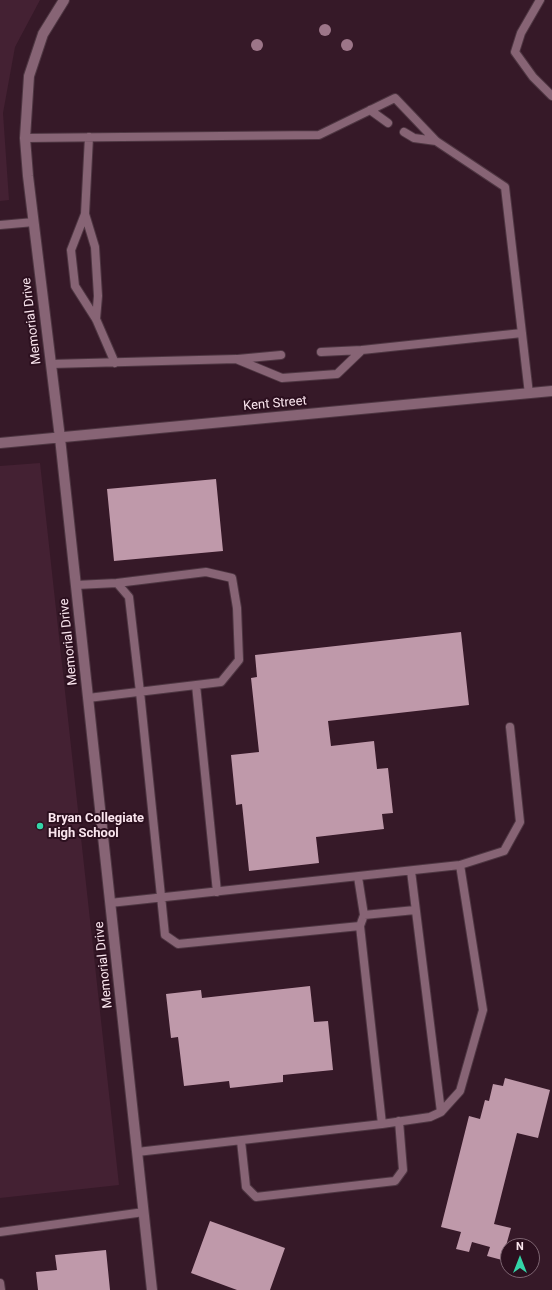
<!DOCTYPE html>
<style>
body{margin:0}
#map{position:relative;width:552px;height:1290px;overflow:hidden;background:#361928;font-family:Roboto,sans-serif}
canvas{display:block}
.north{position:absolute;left:500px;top:1238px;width:40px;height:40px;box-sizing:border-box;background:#2c101f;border:1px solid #7e6572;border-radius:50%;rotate:0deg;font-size:11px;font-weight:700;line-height:16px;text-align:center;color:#fae5ee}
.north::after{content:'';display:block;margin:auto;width:14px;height:18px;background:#34d4a8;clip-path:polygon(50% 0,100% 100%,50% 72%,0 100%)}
</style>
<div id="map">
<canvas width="552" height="1290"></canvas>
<div class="north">N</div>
</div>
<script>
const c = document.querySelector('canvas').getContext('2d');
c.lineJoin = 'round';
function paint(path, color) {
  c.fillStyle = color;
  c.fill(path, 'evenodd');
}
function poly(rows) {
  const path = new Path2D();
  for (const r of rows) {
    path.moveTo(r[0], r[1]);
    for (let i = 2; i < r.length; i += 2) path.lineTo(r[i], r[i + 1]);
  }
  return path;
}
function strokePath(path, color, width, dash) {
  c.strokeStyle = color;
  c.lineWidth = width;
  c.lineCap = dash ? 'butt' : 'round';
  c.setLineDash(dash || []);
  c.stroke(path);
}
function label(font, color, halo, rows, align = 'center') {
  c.font = font + ' Roboto,sans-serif';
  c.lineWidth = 4;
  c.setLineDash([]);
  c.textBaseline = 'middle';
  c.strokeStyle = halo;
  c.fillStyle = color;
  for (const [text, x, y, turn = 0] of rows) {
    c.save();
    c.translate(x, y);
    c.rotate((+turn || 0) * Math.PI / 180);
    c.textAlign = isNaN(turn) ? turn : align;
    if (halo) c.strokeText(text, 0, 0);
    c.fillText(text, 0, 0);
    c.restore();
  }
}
paint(poly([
 [0,0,40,0,15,47,3,113,9,200,0,201],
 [40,463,119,1185,0,1198,0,466]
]), '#442133');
paint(poly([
 [216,479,223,551,114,561,107,489],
 [461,632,469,705,328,721,331,746,374,741,377,769,388,768,393,813,382,814,384,829,316,837,319,863,249,871,242,804,236,805,231,755,259,752,251,678,257,677,255,655],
 [310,986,314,1022,328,1021,333,1070,283,1075,283,1082,230,1088,229,1081,184,1086,178,1037,171,1038,166,994,201,990,202,998],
 [505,1078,550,1090,538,1138,517,1133,494,1224,511,1228,502,1260,487,1256,490,1247,472,1242,469,1252,456,1249,461,1232,441,1227,469,1116,480,1119,485,1100,489,1101,493,1084,503,1086],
 [210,1221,285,1248,270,1290,237,1290,191,1273],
 [106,1250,110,1290,38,1290,36,1272,57,1270,55,1255]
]), '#bf99aa');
const service = poly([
 [540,0,521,33,515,52,533,77,552,96],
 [370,110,388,123],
 [404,132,414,138,436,141],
 [89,137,85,214,71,250,75,286,96,319,115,363],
 [25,138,319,135,395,98,436,141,505,187,529,394],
 [85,214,95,247,98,296,96,319],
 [0,225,34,222],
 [321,352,362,350],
 [238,359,281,355],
 [51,364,236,359,282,378,337,374,362,350,522,333],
 [76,585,117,583,129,597,140,692,165,935,178,944,360,926,382,1124],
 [196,685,217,892],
 [88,698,221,682,239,660,237,608,232,578,206,572,117,583],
 [411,871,441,1112],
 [358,877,364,915],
 [110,903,460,865,504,851,520,822,510,727],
 [360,926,364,915,415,910],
 [241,1141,246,1187,256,1197,395,1181,403,1170,399,1121],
 [137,1152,382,1124,430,1117,441,1112,460,1091,483,1010,460,865],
 [0,1232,144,1212],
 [0,1283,1,1290]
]);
const minor = poly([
 [64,0,43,34,29,76,25,138,28,176,60,438,152,1290],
 [0,443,552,391]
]);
strokePath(service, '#4e3642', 10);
strokePath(minor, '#4e3642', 12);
strokePath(service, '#876475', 8);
strokePath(minor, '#876475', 10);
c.fillStyle = '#9d7689';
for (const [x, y] of [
 [325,30],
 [257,45],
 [347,45]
]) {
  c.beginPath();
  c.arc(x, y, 6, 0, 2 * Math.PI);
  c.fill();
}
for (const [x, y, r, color] of [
 [40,826,4,"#34d4a8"]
]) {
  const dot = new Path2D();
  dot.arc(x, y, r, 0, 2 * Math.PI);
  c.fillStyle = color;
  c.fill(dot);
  strokePath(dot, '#2c101f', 1.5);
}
label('13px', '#fae5ee', '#2c101f', [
 ["Memorial Drive",32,321,-97],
 ["Kent Street",275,404,-5],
 ["Memorial Drive",69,642,-96],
 ["Memorial Drive",104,965,-96]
]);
label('bold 13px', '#fae5ee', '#2c101f', [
 ["Bryan Collegiate",48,819],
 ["High School",48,834]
], 'left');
</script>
